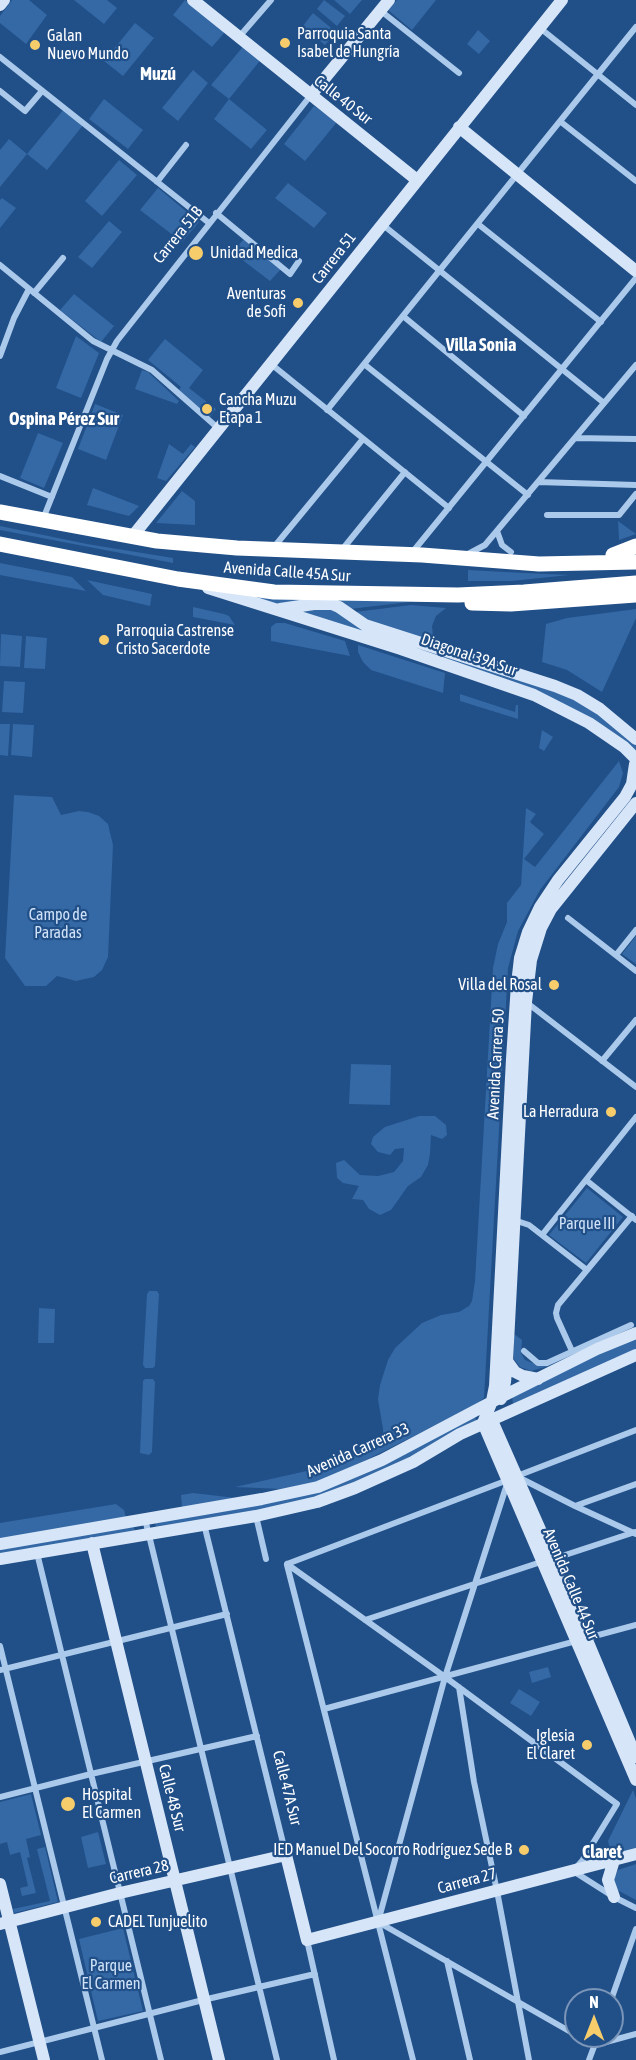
<!DOCTYPE html>
<meta charset="utf-8">
<style>
body{margin:0}
#map{position:relative;width:636px;height:2060px;overflow:hidden;background:#214f88;font-family:"Asap Condensed",sans-serif}
canvas{display:block}
.north{position:absolute;left:564px;top:1988px;width:60px;height:60px;box-sizing:border-box;background:#214f88;border:2px solid #7a95b8;border-radius:50%;rotate:0deg;font-size:16px;font-weight:700;line-height:24px;text-align:center;color:#fff}
.north::after{content:'';display:block;margin:auto;width:21px;height:27px;background:#f7cd6c;clip-path:polygon(50% 0,100% 100%,50% 72%,0 100%)}
</style>
<div id="map">
<canvas width="636" height="2060"></canvas>
<div class="north">N</div>
</div>
<script>
const c = document.querySelector('canvas').getContext('2d');
c.lineJoin = 'round';
function paint(path, color) {
  c.fillStyle = color;
  c.fill(path, 'evenodd');
}
function poly(rows) {
  const path = new Path2D();
  for (const r of rows) {
    path.moveTo(r[0], r[1]);
    for (let i = 2; i < r.length; i += 2) path.lineTo(r[i], r[i + 1]);
  }
  return path;
}
function strokePath(path, color, width, dash) {
  c.strokeStyle = color;
  c.lineWidth = width;
  c.lineCap = dash ? 'butt' : 'round';
  c.setLineDash(dash || []);
  c.stroke(path);
}
function label(font, color, halo, rows, align = 'center') {
  c.font = font + ' "Asap Condensed",sans-serif';
  c.lineWidth = 4.5;
  c.setLineDash([]);
  c.textBaseline = 'middle';
  c.strokeStyle = halo;
  c.fillStyle = color;
  for (const [text, x, y, turn = 0] of rows) {
    c.save();
    c.translate(x, y);
    c.rotate((+turn || 0) * Math.PI / 180);
    c.textAlign = isNaN(turn) ? turn : align;
    if (halo) c.strokeText(text, 0, 0);
    c.fillText(text, 0, 0);
    c.restore();
  }
}
paint(poly([
 [12,0,29,0,47,15,26,44,0,23,0,16],
 [74,0,107,0,117,8,104,24],
 [185,0,225,32,212,47,173,15],
 [324,0,345,16,337,26,317,9],
 [334,0,362,0,350,14],
 [397,0,436,0,412,30,388,10],
 [313,13,336,32,325,45,302,27],
 [135,23,154,38,123,76,104,61],
 [478,30,490,41,479,54,467,44],
 [246,43,263,57,229,99,267,130,251,149,214,119,229,99,211,85],
 [193,70,208,83,178,121,162,108],
 [104,99,143,130,128,149,89,119],
 [314,106,337,122,305,161,284,144],
 [65,108,84,124,47,170,27,154,0,187,0,150,9,139,27,154],
 [119,160,137,175,102,216,85,201],
 [288,183,327,213,314,228,275,198],
 [158,188,199,222,182,242,140,210],
 [2,198,16,208,0,228,0,200],
 [109,221,122,232,92,268,78,257],
 [245,238,282,268,270,281,232,252],
 [74,294,114,326,101,342,60,310],
 [76,336,99,353,81,398,56,388],
 [165,339,203,370,189,388,216,409,210,417,179,390,181,387,148,360],
 [142,370,148,372,179,401,177,404,135,389],
 [95,404,123,415,106,460,78,449],
 [38,433,63,443,44,488,20,478],
 [169,444,183,454,191,444,195,447,166,481,157,478],
 [93,488,139,506,129,516,87,505],
 [182,491,195,501,195,525,156,523],
 [618,521,636,534,619,540],
 [0,526,87,544,173,558,173,563,0,530],
 [0,563,72,577,86,591,0,575],
 [468,570,525,573,569,575,512,581,468,581],
 [87,580,152,594,150,606,103,595],
 [237,592,409,602,350,609,278,605],
 [411,605,446,608,436,616,432,626,433,636,438,643,366,621,355,612],
 [193,607,224,614,229,616,235,625,193,617],
 [331,609,565,695,598,713,636,744,636,750,635,751,594,721,297,611],
 [636,609,636,618,602,692,567,670,542,662,546,624,567,618],
 [276,623,285,623,345,641,350,656,271,641,271,627],
 [1,634,22,636,20,667,0,666],
 [26,636,47,638,45,669,24,668],
 [358,645,445,673,443,693,371,670,363,662,358,652],
 [4,681,25,682,23,713,2,712],
 [460,694,515,712,516,705,518,705,518,719,460,701],
 [0,724,10,724,8,756,0,755],
 [13,724,34,725,32,757,11,755],
 [542,730,553,737,544,751,539,748],
 [619,761,623,773,619,787,540,890,518,931,508,968,484,1398,474,1406,342,1472,317,1482,281,1489,235,1487,311,1470,380,1441,383,1436,383,1429,378,1399,380,1385,388,1360,395,1348,422,1323,441,1315,459,1312,469,1306,472,1301,475,1281,493,968,498,944,507,922,507,903,521,885,526,808,536,814,530,822,544,834,524,859,535,867],
 [14,795,52,797,61,815,79,811,88,812,99,816,108,824,113,845,108,957,102,970,94,977,76,981,57,976,46,986,25,986,5,958],
 [636,936,636,964,622,954],
 [351,1064,391,1065,390,1105,349,1104],
 [419,1116,435,1116,446,1125,447,1135,442,1139,431,1135,430,1154,428,1165,421,1177,408,1186,391,1210,380,1215,369,1209,363,1200,352,1199,359,1186,343,1183,337,1178,336,1163,344,1160,360,1175,378,1176,394,1172,403,1161,404,1148,395,1149,390,1155,378,1152,371,1144,373,1137,385,1127],
 [587,1188,623,1217,586,1263,549,1235],
 [149,1291,157,1291,159,1294,155,1366,153,1368,145,1368,143,1365,147,1294],
 [39,1308,55,1309,54,1343,38,1343],
 [514,1334,522,1340,521,1353,525,1360,538,1365,547,1364,549,1366,531,1371,520,1367,514,1359],
 [636,1337,636,1351,513,1405,512,1395],
 [145,1379,153,1379,155,1382,152,1452,149,1455,140,1453,143,1381],
 [474,1414,476,1420,404,1462,304,1503,156,1528,155,1521,285,1500],
 [193,1493,236,1498,182,1508,181,1495],
 [116,1504,124,1510,126,1518,0,1539,0,1523],
 [133,1525,135,1531,0,1556,0,1548],
 [548,1667,551,1677,532,1683,529,1672],
 [519,1689,540,1702,531,1716,510,1703],
 [633,1790,636,1798,636,1849,623,1853,615,1852,610,1849,608,1841],
 [31,1794,41,1835,26,1839,30,1857,27,1858,36,1893,22,1896,20,1888,28,1886,20,1852,10,1855,7,1842,0,1844,0,1802],
 [98,1832,106,1864,88,1868,81,1837],
 [45,1847,58,1902,14,1913,13,1909,50,1901,37,1849],
 [636,1864,636,1900,617,1890,614,1881,615,1875,618,1870],
 [123,1928,143,2011,98,2021,79,1939]
]), '#3469a5');
strokePath(poly([
 [381,11,459,73],
 [540,28,636,105],
 [239,37,271,0],
 [0,57,209,223],
 [0,91,25,111,42,91],
 [561,122,636,181],
 [157,182,186,145],
 [216,213,290,274,299,261],
 [478,224,601,322],
 [383,225,604,403],
 [0,265,93,341,152,370,219,429],
 [34,293,63,258],
 [403,316,524,416],
 [0,356,14,318,29,289],
 [271,364,449,508],
 [364,364,528,495],
 [327,410,636,27],
 [575,438,636,439],
 [0,476,52,497],
 [538,482,636,485],
 [547,515,619,515,636,494],
 [43,519,107,359,117,341,311,95],
 [497,531,502,545,511,552],
 [274,547,363,439],
 [341,551,405,472],
 [411,554,636,278],
 [468,554,485,545,636,365],
 [568,918,636,971],
 [616,955,636,930],
 [526,1002,636,1087],
 [602,1061,636,1020],
 [586,1180,636,1220],
 [514,1220,529,1225,587,1270],
 [542,1235,636,1117],
 [524,1351,538,1363,547,1363,631,1325],
 [572,1351,557,1318,556,1313,558,1305,632,1216],
 [517,1476,636,1430],
 [518,1477,575,1506,636,1534],
 [507,1484,445,1677,378,1922,576,2035],
 [575,1506,636,1484],
 [256,1516,266,1559],
 [145,1519,277,2060],
 [204,1524,286,1855],
 [37,1553,161,2060],
 [553,1559,635,1532],
 [287,1564,445,1677,617,1804,582,1861,573,1871,614,1897,636,1908],
 [287,1564,508,1480],
 [287,1565,413,2060],
 [365,1620,544,1561],
 [0,1646,102,2060],
 [0,1670,227,1614],
 [459,1687,474,1782,497,1891,529,2060],
 [324,1709,636,1625],
 [0,1797,91,1774,257,1736],
 [307,1940,334,2060],
 [447,1961,470,2060],
 [611,2000,636,1929],
 [578,2036,595,2045,636,2034],
 [0,2052,203,2000,315,1974],
 [589,2060,598,2036]
]), '#abc9ea', 6);
strokePath(poly([
 [193,0,417,180],
 [0,5,4,0],
 [311,95,389,0],
 [459,127,636,271],
 [132,537,562,0],
 [208,588,401,649,534,695,589,723,624,747,636,759],
 [280,609,314,604,332,604,339,607,365,625,555,686,577,695,600,709,636,739],
 [635,764,632,784,625,797,558,880,540,907,528,932,520,958,517,984,512,1059,495,1386,492,1401,483,1423,636,1780],
 [507,1361,515,1372,523,1376,538,1379],
 [501,1399,505,1382,507,1361,526,1002,531,960,541,928,551,909,636,803],
 [493,1423,553,1559,636,1757],
 [92,1543,219,2060],
 [0,1544,262,1499,318,1487,382,1460,503,1396,597,1349,636,1333],
 [0,1559,256,1516,317,1502,355,1488,413,1462,460,1434,636,1355],
 [0,1884,44,2060],
 [614,1897,608,1880,614,1860],
 [0,1924,120,1893,286,1855,307,1940,636,1854]
]), '#d6e5f8', 12);
strokePath(poly([
 [0,512,157,541,237,548,422,555,539,564,636,562],
 [0,544,178,579,274,592,458,595,524,592,636,583],
 [613,555,636,546],
 [472,603,511,604,636,595]
]), '#fff', 15);
for (const [x, y, r, color] of [
 [285,43,6,"#f7cd6c"],
 [35,45,6,"#f7cd6c"],
 [196,253,8,"#f7cd6c"],
 [298,303,6,"#f7cd6c"],
 [207,409,6,"#f7cd6c"],
 [104,640,6,"#f7cd6c"],
 [554,985,6,"#f7cd6c"],
 [611,1112,6,"#f7cd6c"],
 [587,1745,6,"#f7cd6c"],
 [68,1804,8,"#f7cd6c"],
 [524,1850,6,"#f7cd6c"],
 [96,1922,6,"#f7cd6c"]
]) {
  const dot = new Path2D();
  dot.arc(x, y, r, 0, 2 * Math.PI);
  c.fillStyle = color;
  c.fill(dot);
  strokePath(dot, '#214f88', 2);
}
label('16px', '#fff', '#214f88', [
 ["Parroquia Santa",297,34],
 ["Isabel de Hungría",297,52],
 ["Galan",47,36],
 ["Nuevo Mundo",47,54],
 ["Unidad Medica",210,253],
 ["Aventuras",286,294,"right"],
 ["de Sofi",286,312,"right"],
 ["Cancha Muzu",219,400],
 ["Etapa 1",219,418],
 ["Parroquia Castrense",116,631],
 ["Cristo Sacerdote",116,649],
 ["Villa del Rosal",542,985,"right"],
 ["La Herradura",599,1112,"right"],
 ["Iglesia",575,1736,"right"],
 ["El Claret",575,1754,"right"],
 ["Hospital",82,1795],
 ["El Carmen",82,1813],
 ["IED Manuel Del Socorro Rodríguez Sede B",512,1850,"right"],
 ["CADEL Tunjuelito",108,1922]
], 'left');
label('16px', '#fff', '#214f88', [
 ["Calle 40 Sur",343,100,38],
 ["Carrera 51B",178,235,-51],
 ["Carrera 51",334,258,-52],
 ["Avenida Calle 45A Sur",287,572,4],
 ["Diagonal 39A Sur",469,655,19],
 ["Avenida Carrera 50",496,1064,-87],
 ["Avenida Carrera 33",358,1450,-24],
 ["Avenida Calle 44 Sur",571,1584,67],
 ["Calle 47A Sur",287,1788,76],
 ["Calle 48 Sur",172,1798,76],
 ["Carrera 28",139,1872,-13],
 ["Carrera 27",467,1881,-15]
]);
label('16px', '#d0e2f8', '#214f88', [
 ["Campo de",58,915],
 ["Paradas",58,933],
 ["Parque III",587,1224],
 ["Parque",111,1966],
 ["El Carmen",111,1984]
]);
label('bold 18px', '#fff', '#214f88', [
 ["Muzú",158,74],
 ["Villa Sonia",481,345],
 ["Ospina Pérez Sur",64,419],
 ["Claret",602,1852]
]);
</script>
